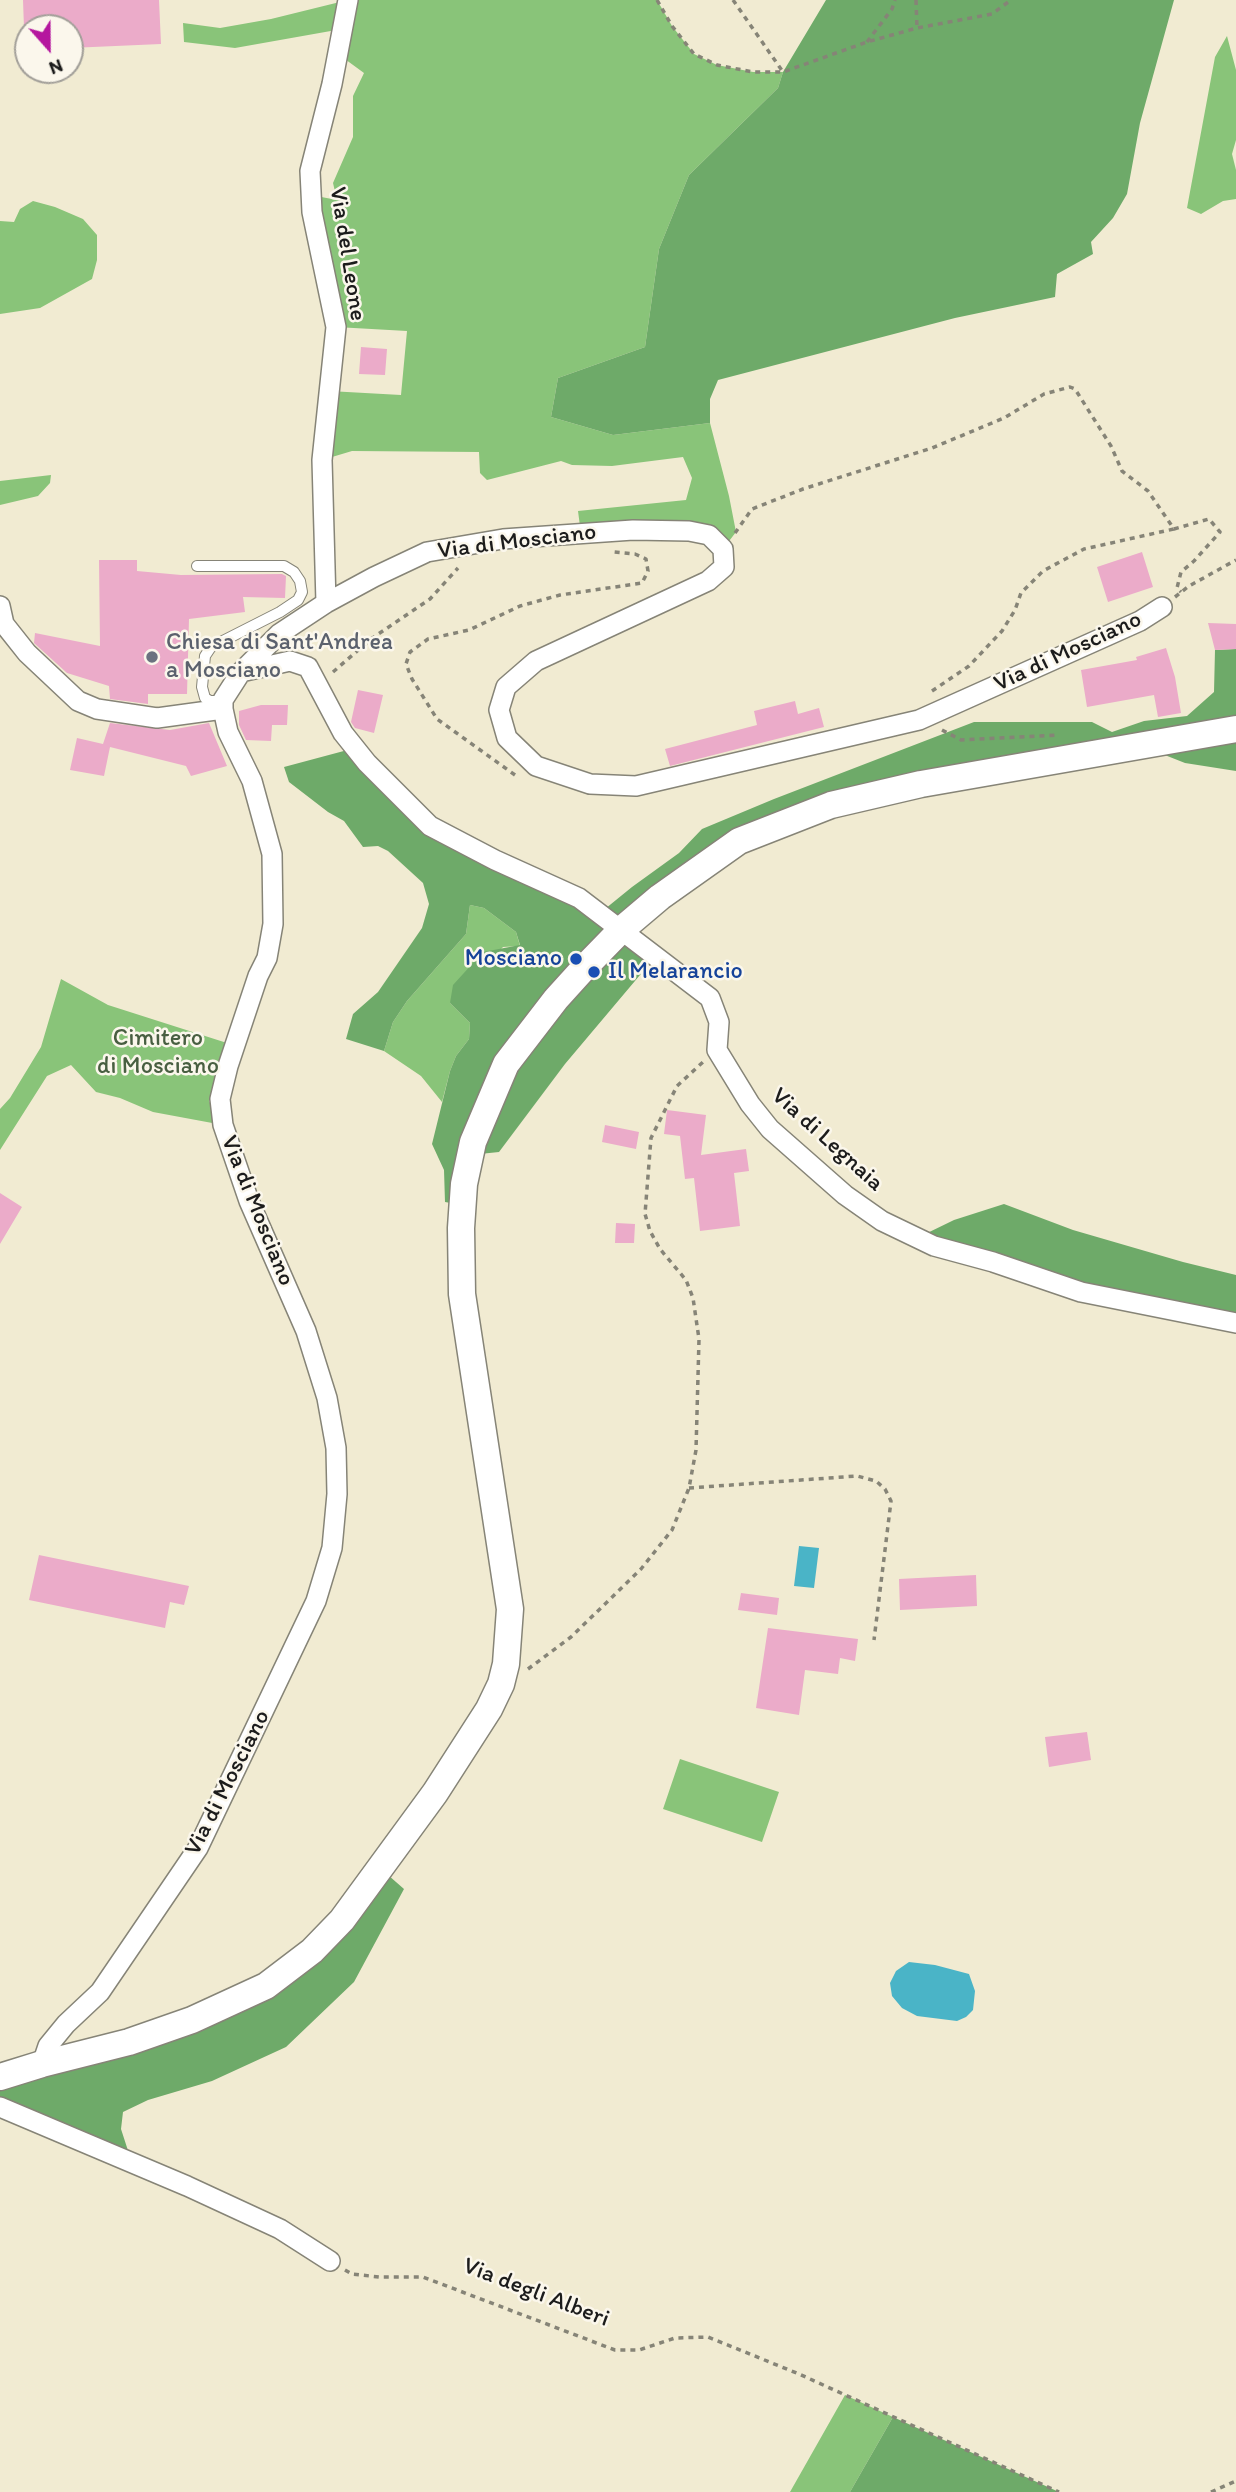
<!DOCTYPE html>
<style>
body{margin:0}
#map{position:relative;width:1236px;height:2492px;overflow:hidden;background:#f1ebd2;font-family:Itim,sans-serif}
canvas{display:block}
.north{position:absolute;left:14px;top:14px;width:70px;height:70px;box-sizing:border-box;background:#fbf7ec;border:2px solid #a29f99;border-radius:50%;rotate:159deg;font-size:19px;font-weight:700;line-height:28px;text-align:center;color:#1c1c1c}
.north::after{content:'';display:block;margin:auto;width:24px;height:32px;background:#b5179e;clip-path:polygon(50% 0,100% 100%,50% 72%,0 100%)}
</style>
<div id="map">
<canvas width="1236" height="2492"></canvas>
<div class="north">N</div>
</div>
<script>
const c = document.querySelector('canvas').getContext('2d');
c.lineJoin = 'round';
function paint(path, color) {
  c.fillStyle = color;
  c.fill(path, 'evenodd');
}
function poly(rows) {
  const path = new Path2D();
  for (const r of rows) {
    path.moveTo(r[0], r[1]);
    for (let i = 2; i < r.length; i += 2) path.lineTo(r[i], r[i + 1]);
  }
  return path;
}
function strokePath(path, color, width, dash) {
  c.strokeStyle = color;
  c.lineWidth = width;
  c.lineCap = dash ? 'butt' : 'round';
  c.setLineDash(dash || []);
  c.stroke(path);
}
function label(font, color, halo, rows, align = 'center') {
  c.font = font + ' Itim,sans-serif';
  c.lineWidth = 5;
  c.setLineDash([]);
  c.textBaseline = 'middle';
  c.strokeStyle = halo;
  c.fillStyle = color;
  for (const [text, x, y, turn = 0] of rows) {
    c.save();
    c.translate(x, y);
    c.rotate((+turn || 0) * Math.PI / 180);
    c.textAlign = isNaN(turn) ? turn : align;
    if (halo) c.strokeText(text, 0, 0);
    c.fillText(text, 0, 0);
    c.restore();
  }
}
paint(poly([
 [348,0,657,0,672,26,694,54,717,65,753,72,783,72,778,88,689,175,659,249,645,347,558,378,551,417,613,435,710,423,729,496,736,532,723,549,709,536,581,534,578,511,686,500,692,478,683,457,612,466,572,465,561,461,487,480,480,473,479,452,352,451,322,460,329,391,401,395,407,331,336,327,311,195,337,200,333,183,353,137,353,96,364,73,338,54,342,29,235,48,184,42,183,23,220,28,271,19],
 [1227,36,1236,70,1236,140,1232,154,1236,170,1236,199,1223,201,1201,214,1187,208,1215,57],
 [33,201,55,207,83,219,97,235,97,260,92,279,40,308,0,314,0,221,14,222,20,209],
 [51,475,50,483,38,496,0,505,0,481],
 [470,905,484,908,516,932,520,946,503,947,450,1003,470,1023,469,1039,456,1056,450,1071,442,1102,421,1076,384,1051,393,1022,407,1001,466,934],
 [61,979,108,1005,227,1043,209,1101,223,1125,153,1112,120,1098,96,1092,71,1065,47,1076,0,1150,0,1109,10,1098,41,1047],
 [680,1759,779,1792,762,1842,663,1809],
 [845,2395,893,2417,850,2492,790,2492]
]), '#89c479');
paint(poly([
 [826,0,1174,0,1140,123,1127,194,1113,218,1091,242,1093,254,1057,274,1055,297,955,318,718,380,710,399,710,423,613,435,551,417,558,378,645,347,659,249,689,175,778,88,783,72],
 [1236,649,1236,771,1185,763,1142,746,921,784,739,841,622,930,656,956,565,1064,499,1152,470,1155,462,1205,445,1202,444,1170,432,1144,450,1071,456,1056,469,1039,470,1023,450,1003,453,985,483,952,520,945,516,932,484,908,470,905,466,934,407,1001,393,1022,384,1051,346,1039,353,1014,378,992,422,928,429,904,423,883,388,851,378,846,363,847,344,821,328,812,289,782,284,767,355,748,430,826,600,913,632,887,679,853,702,829,774,799,974,722,1092,722,1112,732,1144,721,1187,716,1214,692,1215,650],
 [1004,1204,1073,1230,1183,1262,1236,1275,1236,1323,1081,1292,917,1238,954,1220],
 [380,1868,404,1889,354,1982,286,2047,212,2081,148,2100,123,2112,121,2129,132,2163,0,2107,0,2078,265,1986],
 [893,2417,1059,2492,850,2492]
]), '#6eaa69');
paint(poly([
 [799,1546,819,1548,814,1588,794,1586],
 [909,1962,935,1965,969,1974,975,1991,973,2010,966,2017,957,2021,917,2016,902,2008,892,1996,890,1983,896,1971]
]), '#4ab4c7');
paint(poly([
 [23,0,159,0,161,44,70,48,70,28,24,28],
 [361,347,387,349,385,375,359,374],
 [1142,552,1153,587,1108,602,1097,567],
 [99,560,137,560,137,571,181,575,282,574,286,576,285,598,243,597,245,612,189,619,187,694,148,694,148,704,110,699,109,686,67,673,34,643,35,633,100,646],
 [1208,623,1236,624,1236,649,1215,650],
 [1166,648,1175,677,1181,713,1158,717,1154,695,1087,707,1081,670,1137,660,1136,657],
 [358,690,383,695,374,733,355,728,351,722],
 [795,701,798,714,819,708,824,727,670,766,665,749,757,725,754,711],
 [261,705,288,705,287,725,272,725,271,741,246,740,239,725,239,711],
 [110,723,170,730,209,723,227,766,191,776,186,766,110,747,104,776,70,770,77,738,103,744],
 [667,1110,706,1115,701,1155,746,1149,749,1171,734,1173,740,1226,700,1231,694,1178,685,1179,680,1136,664,1134],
 [605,1125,639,1132,636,1149,602,1142],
 [0,1193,22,1207,0,1244],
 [616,1223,635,1224,634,1243,615,1243],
 [39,1555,189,1586,184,1605,170,1602,165,1628,29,1600],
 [976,1575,977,1606,900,1610,899,1579],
 [741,1593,779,1598,777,1615,738,1610],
 [768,1628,858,1639,855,1661,840,1658,838,1674,805,1670,799,1715,756,1708],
 [1087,1732,1091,1760,1049,1767,1045,1737]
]), '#ebabc9');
const service = poly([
 [197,566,284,566,294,572,300,581,302,592,298,600,280,612,211,647,205,656,202,687,205,698,210,701,220,701]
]);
const minor = poly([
 [326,603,322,460,336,327,312,212,310,171,332,84,348,0],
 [0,606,4,624,27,653,78,701,97,709,157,718,223,709],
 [241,672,290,661,308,667,343,733,367,763,430,826,495,860,579,898,710,998,719,1022,717,1050,750,1104,770,1129,845,1195,882,1221,934,1246,993,1262,1081,1292,1236,1323],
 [42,2064,48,2046,66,2024,100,1992,198,1848,316,1601,332,1548,337,1494,336,1448,327,1398,306,1331,249,1201,223,1125,220,1099,228,1066,258,976,267,958,273,924,272,854,252,781,228,732,223,709,223,700,241,672,279,634,326,603,374,577,427,552,503,539,633,530,689,531,709,535,723,549,724,567,708,581,536,661,506,687,499,710,507,738,536,766,590,784,636,786,919,720,1140,621,1162,607],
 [0,2107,187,2186,280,2229,330,2261]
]);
const secondary = poly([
 [0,2077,42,2064,129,2042,192,2020,266,1986,312,1951,342,1920,435,1793,489,1709,501,1684,506,1664,510,1609,462,1294,461,1228,464,1184,473,1142,506,1064,556,999,585,967,621,930,660,897,739,841,831,805,921,784,1236,729]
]);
strokePath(service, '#868477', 12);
strokePath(minor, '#868477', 22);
strokePath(secondary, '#868477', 29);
strokePath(poly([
 [657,0,672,26,694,54,717,65,753,72,783,72,867,42,917,28,992,14,1011,0],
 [733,0,783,72],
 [916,0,917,28],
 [867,42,892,9,895,0],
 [735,533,752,509,803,489,932,448,1004,418,1044,394,1070,387,1075,389,1111,446,1122,471,1148,491,1174,529,1209,519,1220,532,1194,561,1181,572,1177,588,1181,592],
 [1175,597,1189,586,1236,560],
 [333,672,371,639,430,599,458,568],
 [932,691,969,666,1002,631,1015,610,1021,593,1043,571,1084,549,1174,529],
 [942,730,961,740,1058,735],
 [515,775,437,719,412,679,406,664,410,652,428,639,469,630,520,606,560,595,642,583,648,571,646,559,635,554,614,552],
 [689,1488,857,1476,876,1481,885,1489,891,1501,874,1640],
 [528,1669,571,1637,641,1569,672,1530,689,1488,696,1450,699,1339,693,1298,686,1280,660,1249,650,1231,645,1214,651,1138,677,1086,703,1062],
 [345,2270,352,2274,379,2277,423,2277,615,2350,639,2350,675,2338,708,2337,799,2374,1059,2492],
 [1211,2492,1236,2481]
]), '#868477', 3.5, [5, 5]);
strokePath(service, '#fff', 10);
strokePath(minor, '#fff', 19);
strokePath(secondary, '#fff', 26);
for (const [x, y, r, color] of [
 [152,657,7,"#6b7280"],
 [576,959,7,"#1a4fb4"],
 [594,972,7,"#1a4fb4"]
]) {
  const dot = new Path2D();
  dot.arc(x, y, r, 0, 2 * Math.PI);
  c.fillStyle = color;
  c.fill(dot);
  strokePath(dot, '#fbf7ec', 2.5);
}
label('24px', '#1c1c1c', '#fbf7ec', [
 ["Via del Leone",347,254,81],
 ["Via di Mosciano",517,542,-7],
 ["Via di Mosciano",1068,652,-25],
 ["Via di Legnaia",827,1140,42],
 ["Via di Mosciano",257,1211,68],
 ["Via di Mosciano",228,1783,-63],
 ["Via degli Alberi",536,2293,21]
]);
label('24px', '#5b616d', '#fbf7ec', [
 ["Chiesa di Sant'Andrea",166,643],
 ["a Mosciano",166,671]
], 'left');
label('24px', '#164399', '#fbf7ec', [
 ["Mosciano",562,959],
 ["Il Melarancio",608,972,"left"]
], 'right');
label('24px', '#485f41', '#fbf7ec', [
 ["Cimitero",158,1039],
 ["di Mosciano",158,1067]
]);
</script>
